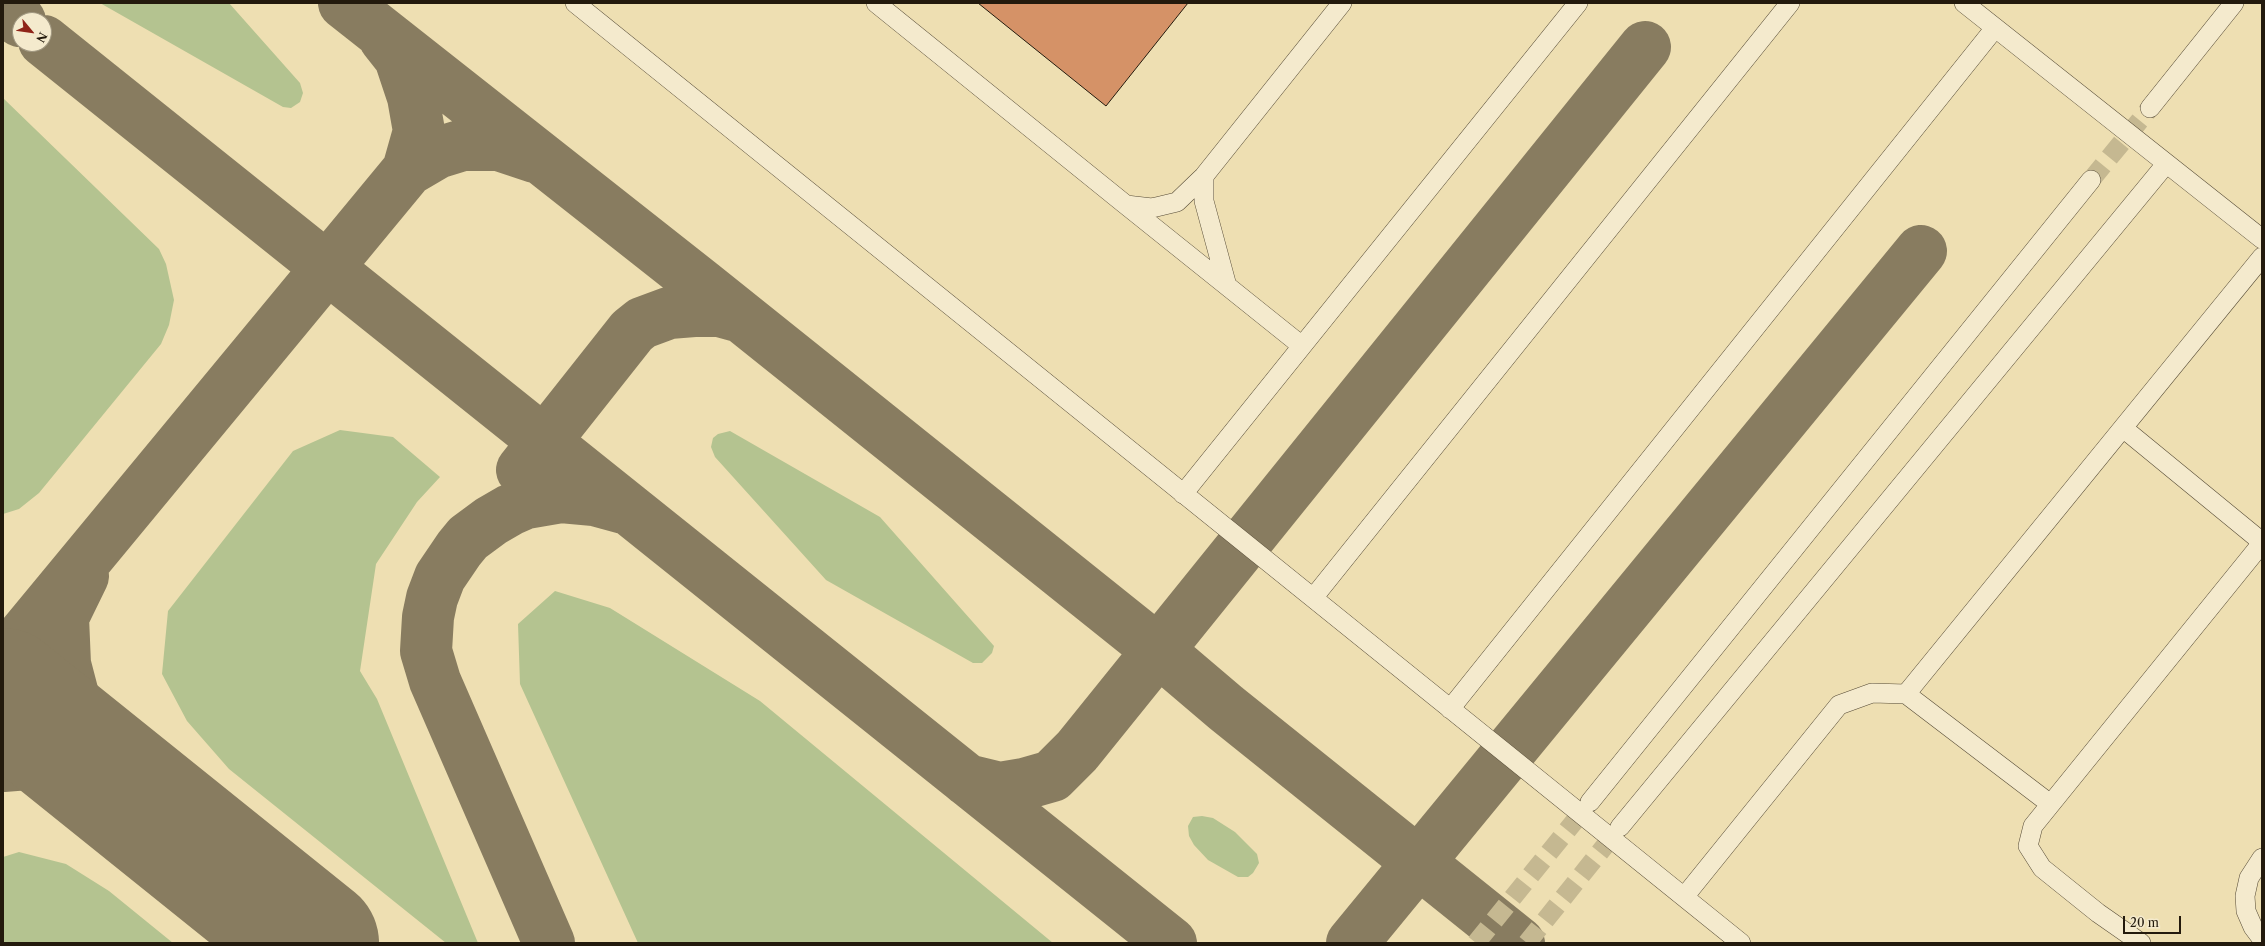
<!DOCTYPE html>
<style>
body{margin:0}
#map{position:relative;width:2265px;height:946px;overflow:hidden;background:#eedfb2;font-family:"Libre Caslon Text",serif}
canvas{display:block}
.frame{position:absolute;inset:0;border:4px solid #231a0d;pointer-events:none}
.north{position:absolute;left:12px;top:12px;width:40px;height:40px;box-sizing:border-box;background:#f4eacd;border:1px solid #a09780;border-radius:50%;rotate:119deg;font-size:11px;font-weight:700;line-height:16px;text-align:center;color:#231a0d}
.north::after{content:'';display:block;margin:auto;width:14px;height:18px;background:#8f2418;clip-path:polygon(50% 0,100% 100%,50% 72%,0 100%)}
.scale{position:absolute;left:2123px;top:916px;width:58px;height:18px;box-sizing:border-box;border:2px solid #231a0d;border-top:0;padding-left:5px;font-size:12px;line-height:14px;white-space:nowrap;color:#231a0d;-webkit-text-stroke:3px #f4eacd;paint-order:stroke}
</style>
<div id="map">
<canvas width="2265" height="946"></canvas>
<div class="frame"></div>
<div class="north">N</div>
<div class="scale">20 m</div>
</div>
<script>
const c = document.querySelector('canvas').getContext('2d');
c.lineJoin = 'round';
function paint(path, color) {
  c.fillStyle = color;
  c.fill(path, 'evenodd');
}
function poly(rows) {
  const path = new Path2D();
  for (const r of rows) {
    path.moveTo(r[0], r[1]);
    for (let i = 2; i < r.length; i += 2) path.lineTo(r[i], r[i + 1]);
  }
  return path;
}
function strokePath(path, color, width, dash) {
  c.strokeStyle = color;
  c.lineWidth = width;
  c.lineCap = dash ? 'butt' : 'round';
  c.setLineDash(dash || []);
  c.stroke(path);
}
paint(poly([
 [100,3,229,3,300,83,303,93,300,102,291,108,283,107],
 [3,98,159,249,166,264,174,300,169,325,161,344,39,493,19,509,3,514],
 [340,430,393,437,440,477,417,502,376,564,360,671,377,699,478,943,446,943,229,769,187,721,162,674,168,611,293,451],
 [730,431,880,517,994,646,992,653,982,663,973,663,826,580,715,457,711,447,713,438,718,434],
 [555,591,610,608,760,701,1053,943,638,943,520,684,518,624],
 [1202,816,1213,818,1235,832,1257,854,1259,863,1253,873,1248,877,1238,877,1208,860,1194,845,1189,836,1188,826,1193,817],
 [19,852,66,864,109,891,173,943,3,943,3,857]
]), '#b4c390');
strokePath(poly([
 [344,3,703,286,1159,651,1226,708,1519,943],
 [3,8,20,21],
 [385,39,400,58,413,97,419,131,408,170,437,153,463,145,499,145,535,157],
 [44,41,1171,943],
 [522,470,632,331,642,323,669,313,694,311,719,311,741,317],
 [83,576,63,617,65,664,83,733,95,756,122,789],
 [3,660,408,170],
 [3,766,41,763,79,769,122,789],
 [967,780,1000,788,1024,784,1052,776,1077,751,1645,47],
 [549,943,435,681,426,651,428,617,432,598,440,577,459,549,468,538,491,521,510,510,526,503,561,497,594,500,627,509],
 [1352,943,1921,251]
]), '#887c60', 52);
strokePath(poly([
 [3,693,314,943]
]), '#887c60', 130);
const building = poly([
 [978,3,1188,3,1106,106,978,3]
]);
paint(building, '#d59267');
strokePath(building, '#231a0d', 1);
strokePath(poly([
 [2091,180,2150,108],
 [1476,943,1590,802],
 [1527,943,1620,827]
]), '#c5b891', 19, [19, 10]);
const minor = poly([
 [575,3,1741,943],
 [876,3,1126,205,1152,208,1177,202,1204,176,1342,3],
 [1964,3,2262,239],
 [2150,108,2234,3],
 [1204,176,1204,201,1227,286],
 [1126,205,1302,346],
 [2123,428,2262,542],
 [1183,494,1578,3],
 [1313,598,1790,3],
 [1906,694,2049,803],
 [1450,709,1995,28],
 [1590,802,2091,180],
 [1620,827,2166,164],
 [2262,858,2249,878,2245,896,2246,911,2253,927,2262,939],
 [1684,897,1839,705,1872,693,1906,694,2262,257],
 [2141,943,2098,913,2042,868,2028,846,2033,826,2262,543]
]);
strokePath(minor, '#564b36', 20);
strokePath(minor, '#f4eacd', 19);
</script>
